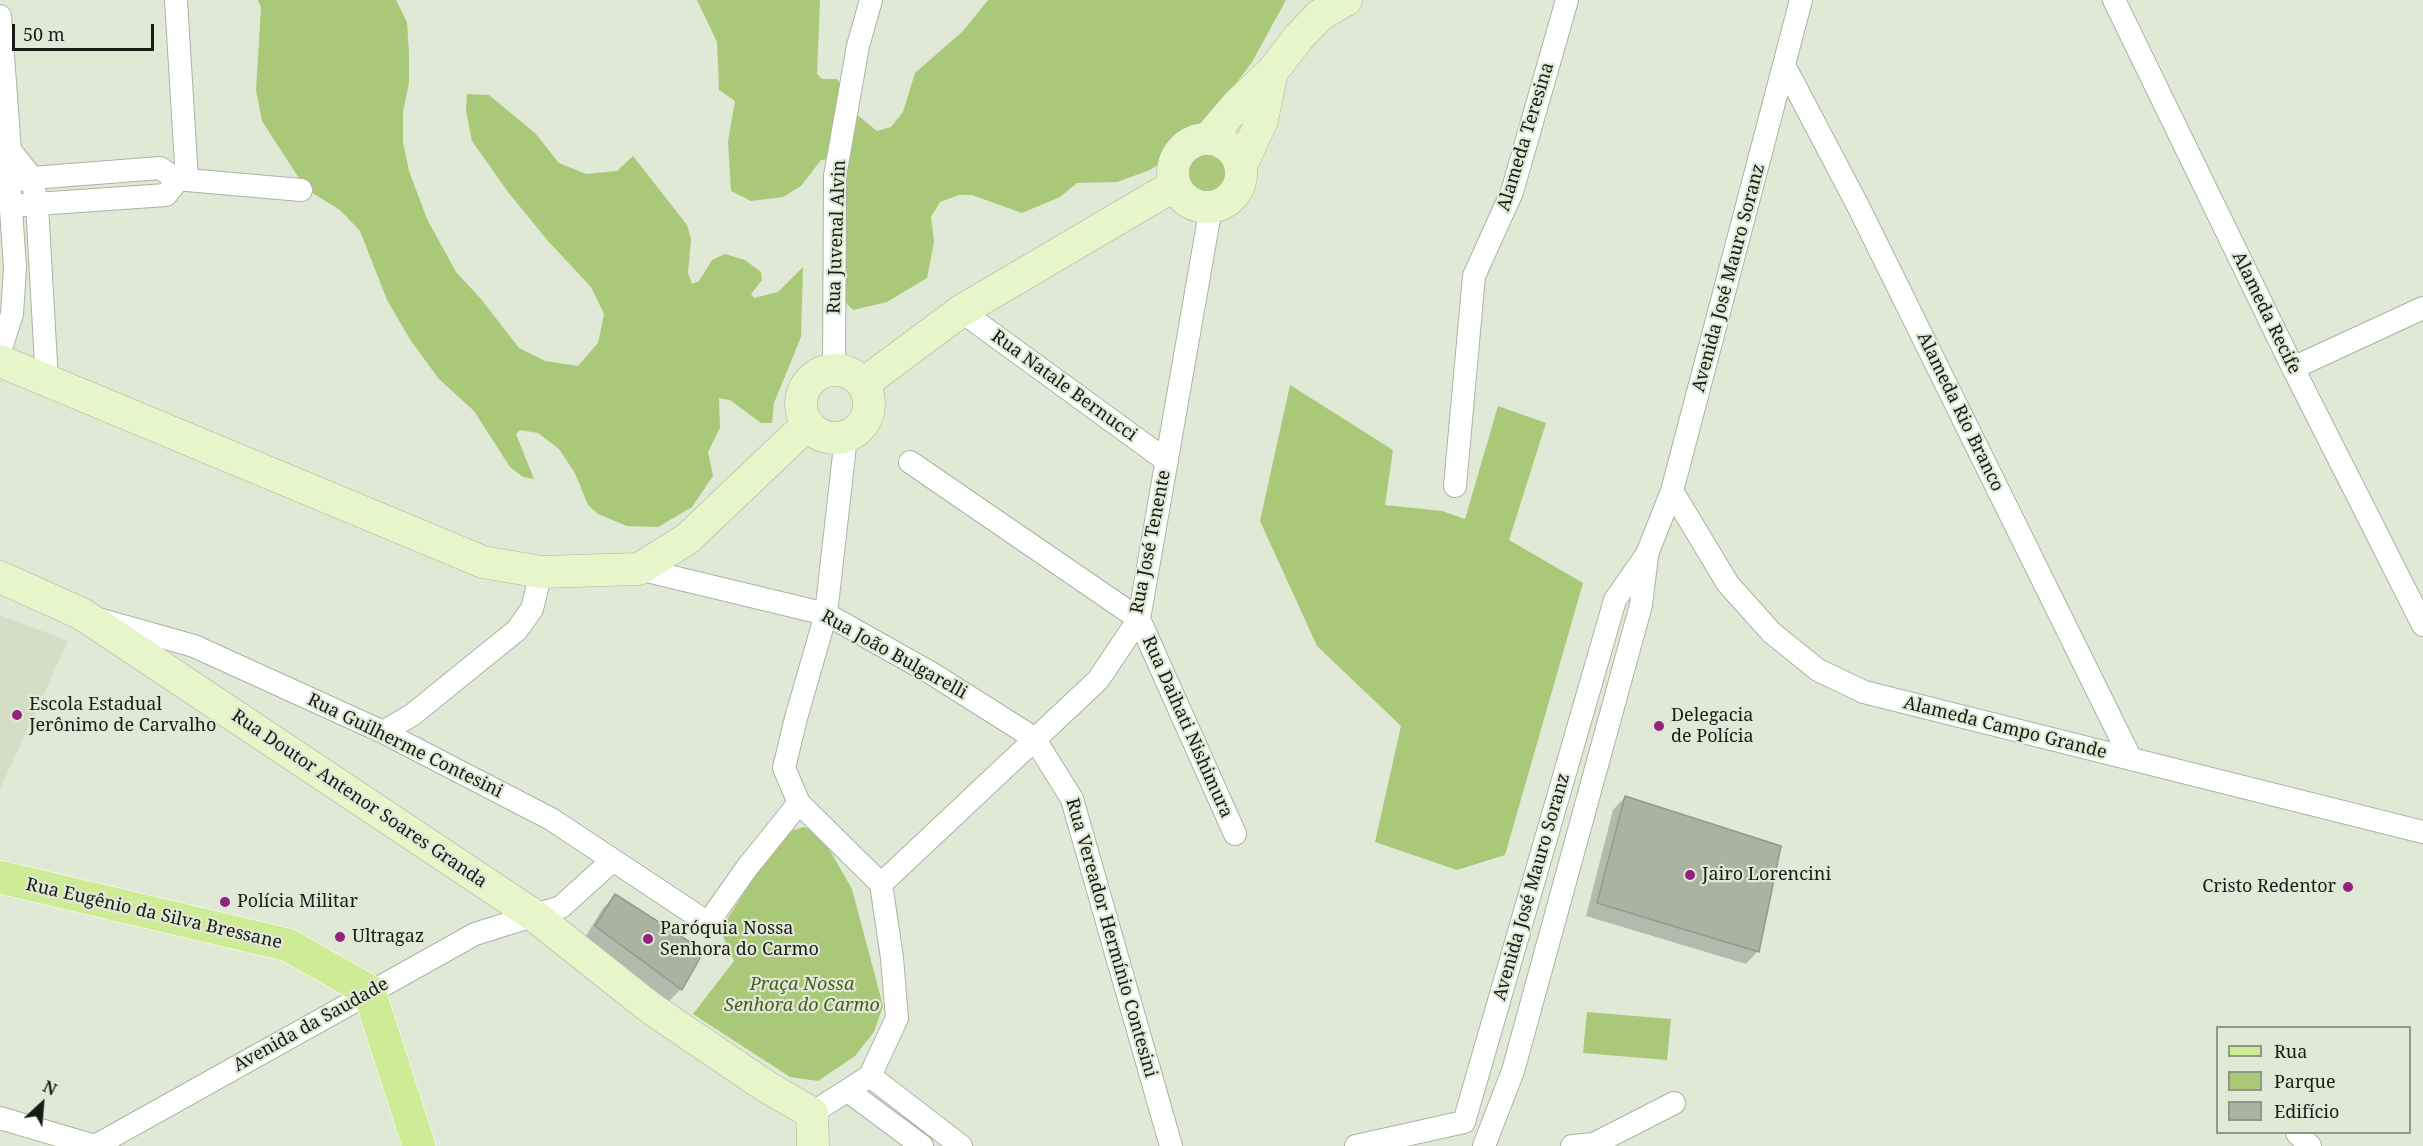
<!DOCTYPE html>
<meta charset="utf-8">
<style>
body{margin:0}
#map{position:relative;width:2423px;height:1146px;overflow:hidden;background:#e0e8d6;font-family:"Noto Serif",serif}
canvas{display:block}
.legend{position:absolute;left:2216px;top:1026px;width:195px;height:108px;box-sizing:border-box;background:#e0e8d6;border:2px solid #909688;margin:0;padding:8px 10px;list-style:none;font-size:18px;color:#181a14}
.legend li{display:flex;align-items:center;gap:12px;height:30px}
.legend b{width:30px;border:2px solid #909688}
.north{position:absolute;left:12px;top:1074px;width:60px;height:60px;-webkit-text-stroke:4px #e0e8d6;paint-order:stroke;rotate:26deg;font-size:16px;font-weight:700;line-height:24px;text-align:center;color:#181a14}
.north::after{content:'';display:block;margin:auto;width:21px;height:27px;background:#181a14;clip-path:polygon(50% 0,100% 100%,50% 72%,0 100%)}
.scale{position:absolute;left:12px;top:24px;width:142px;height:27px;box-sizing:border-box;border:3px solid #181a14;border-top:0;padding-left:8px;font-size:18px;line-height:21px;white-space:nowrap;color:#181a14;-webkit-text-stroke:4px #e0e8d6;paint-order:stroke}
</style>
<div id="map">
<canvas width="2423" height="1146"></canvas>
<ul class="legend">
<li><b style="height:8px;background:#ceec95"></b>Rua</li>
<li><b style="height:16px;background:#aac978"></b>Parque</li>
<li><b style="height:16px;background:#aab2a0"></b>Edifício</li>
</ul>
<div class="north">N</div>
<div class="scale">50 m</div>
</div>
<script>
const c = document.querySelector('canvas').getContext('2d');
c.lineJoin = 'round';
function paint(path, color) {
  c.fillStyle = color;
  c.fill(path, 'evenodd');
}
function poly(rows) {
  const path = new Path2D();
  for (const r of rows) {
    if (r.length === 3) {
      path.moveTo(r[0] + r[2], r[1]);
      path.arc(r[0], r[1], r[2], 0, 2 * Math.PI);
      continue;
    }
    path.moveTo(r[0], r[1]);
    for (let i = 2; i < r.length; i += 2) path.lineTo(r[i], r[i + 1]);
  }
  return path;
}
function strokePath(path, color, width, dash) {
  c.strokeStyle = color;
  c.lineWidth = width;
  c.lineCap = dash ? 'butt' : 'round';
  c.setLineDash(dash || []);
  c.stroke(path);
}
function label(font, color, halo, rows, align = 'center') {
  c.font = font + ' "Noto Serif",serif';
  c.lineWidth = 4.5;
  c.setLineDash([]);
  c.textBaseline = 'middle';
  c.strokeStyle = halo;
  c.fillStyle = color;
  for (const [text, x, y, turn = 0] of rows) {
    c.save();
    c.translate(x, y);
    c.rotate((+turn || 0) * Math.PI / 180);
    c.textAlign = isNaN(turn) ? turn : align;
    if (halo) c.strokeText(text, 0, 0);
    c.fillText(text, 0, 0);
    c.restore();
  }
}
paint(poly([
 [0,615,68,641,0,789]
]), '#d4dec5');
paint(poly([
 [258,0,396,0,407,22,409,53,409,83,403,112,403,142,409,171,427,219,456,272,481,299,519,348,545,361,578,366,598,343,604,314,591,287,548,241,508,192,472,141,466,111,467,94,489,95,535,133,559,163,586,174,617,171,633,156,687,225,691,239,688,273,692,284,699,281,712,260,725,254,745,260,761,272,762,280,751,294,754,298,778,292,803,267,801,337,774,403,772,423,761,423,730,400,719,398,720,428,708,452,713,476,692,507,658,527,627,526,598,514,588,505,575,473,559,449,538,433,520,430,516,434,534,479,523,477,510,467,474,411,439,379,411,341,387,300,360,231,340,210,306,189,262,121,256,90,261,8],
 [697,0,820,0,817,74,822,79,837,79,856,114,877,131,891,127,903,112,915,73,963,31,988,0,1286,0,1252,62,1208,121,1177,151,1150,170,1117,182,1077,183,1060,197,1022,213,972,195,959,195,940,202,931,217,934,242,927,278,887,302,853,310,846,303,828,159,821,160,801,186,783,197,751,201,731,191,728,141,735,101,719,90,717,42],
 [1209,169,22],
 [1290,385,1393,450,1385,505,1442,511,1465,519,1498,406,1546,423,1509,540,1583,583,1505,855,1457,870,1375,842,1401,726,1317,646,1260,521],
 [804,827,820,833,852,889,883,1006,874,1032,855,1056,818,1081,790,1077,693,1014,734,961,720,930,776,844,790,831],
 [1587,1012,1671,1019,1667,1060,1583,1053]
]), '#aac978');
paint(poly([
 [1625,797,1758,951,1746,964,1586,916,1613,810],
 [615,896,681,989,669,1001,584,939,603,908]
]), '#0003');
const building = poly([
 [1625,796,1781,846,1759,952,1597,903,1625,796],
 [615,894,704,951,682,990,595,926,615,894]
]);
paint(building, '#aab2a0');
strokePath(building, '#929988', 1.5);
const street = poly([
 [2114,0,2293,368,2423,625],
 [0,16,10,150,9,180,15,268,12,314,0,351],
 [1785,67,1857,204,2131,759],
 [10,150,32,178,160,168,178,180,187,180,176,0],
 [18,180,32,178,37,205,47,381],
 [187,180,301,190],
 [22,205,166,195,178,180],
 [961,311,1167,461],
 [2293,368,2423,308],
 [834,369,835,176,858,46,871,0],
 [910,462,1139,619,1235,834],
 [1455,486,1474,276,1512,192,1567,0],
 [1672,491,1728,584,1772,633,1818,670,1864,692,2423,832],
 [639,569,826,614,931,673,1034,738,1072,799,1171,1146],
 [102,620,194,646,383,732,551,819,708,923,746,869,799,803,881,884,892,958,897,1018,870,1076,812,1113],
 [383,732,412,715,517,630,532,609,541,572],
 [799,803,784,768,796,718,826,614,846,437],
 [881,884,1098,680,1139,619,1211,207],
 [870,1076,961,1146],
 [848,1091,922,1146],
 [0,1118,95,1146],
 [2297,1133,2310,1146],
 [95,1146,475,934,561,907,613,860],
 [1356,1146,1464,1122,1615,600,1647,554,1672,491,1801,0],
 [1484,1146,1513,1071,1641,605,1647,556],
 [1572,1146,1594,1144,1674,1103]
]);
const secondary = poly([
 [1207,173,34],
 [1208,139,1238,104,1272,72,1299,37,1320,15,1346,0],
 [1241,166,1262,120,1272,72],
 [0,361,483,562,541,572,639,569,687,539,808,424],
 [835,404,34],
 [863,384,961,311,1175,185],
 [0,577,82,614,532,914,652,1009,767,1087,812,1113,813,1146]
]);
const primary = poly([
 [0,877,288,945,369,991,419,1146]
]);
strokePath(street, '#abb3a1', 24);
strokePath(secondary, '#abb3a1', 33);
strokePath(primary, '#fff', 34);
strokePath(street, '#fff', 22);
strokePath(secondary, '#e7f5ca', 32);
strokePath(primary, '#ceec95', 33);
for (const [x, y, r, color] of [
 [17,715,6,"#932180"],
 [1659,726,6,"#932180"],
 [1690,875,6,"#932180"],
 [2348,887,6,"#932180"],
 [225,902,6,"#932180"],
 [340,937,6,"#932180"],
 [648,939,6,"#932180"]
]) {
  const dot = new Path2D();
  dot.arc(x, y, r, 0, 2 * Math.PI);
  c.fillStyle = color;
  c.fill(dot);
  strokePath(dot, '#e0e8d6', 2);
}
label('18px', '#181a14', '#e0e8d6', [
 ["Alameda Teresina",1526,137,-73],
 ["Rua Juvenal Alvin",837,237,-88],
 ["Avenida José Mauro Soranz",1729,278,-75],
 ["Alameda Recife",2266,313,64],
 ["Rua Natale Bernucci",1064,386,36],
 ["Alameda Rio Branco",1960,412,64],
 ["Rua José Tenente",1151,542,-79],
 ["Rua João Bulgarelli",894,655,29],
 ["Rua Daihati Nishimura",1187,727,66],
 ["Alameda Campo Grande",2005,728,14],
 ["Rua Guilherme Contesini",405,746,26],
 ["Rua Doutor Antenor Soares Granda",359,799,34],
 ["Avenida José Mauro Soranz",1532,887,-74],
 ["Rua Eugênio da Silva Bressane",154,914,13],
 ["Rua Vereador Hermínio Contesini",1111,938,74],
 ["Avenida da Saudade",311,1025,-29]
]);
label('18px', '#181a14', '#e0e8d6', [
 ["Escola Estadual",29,705],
 ["Jerônimo de Carvalho",29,726],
 ["Delegacia",1671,716],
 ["de Polícia",1671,737],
 ["Jairo Lorencini",1702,875],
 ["Cristo Redentor",2336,887,"right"],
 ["Polícia Militar",237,902],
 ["Paróquia Nossa",660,929],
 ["Senhora do Carmo",660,950],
 ["Ultragaz",352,937]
], 'left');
label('italic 18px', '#485d1f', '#e0e8d6', [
 ["Praça Nossa",802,985],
 ["Senhora do Carmo",802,1006]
]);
</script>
